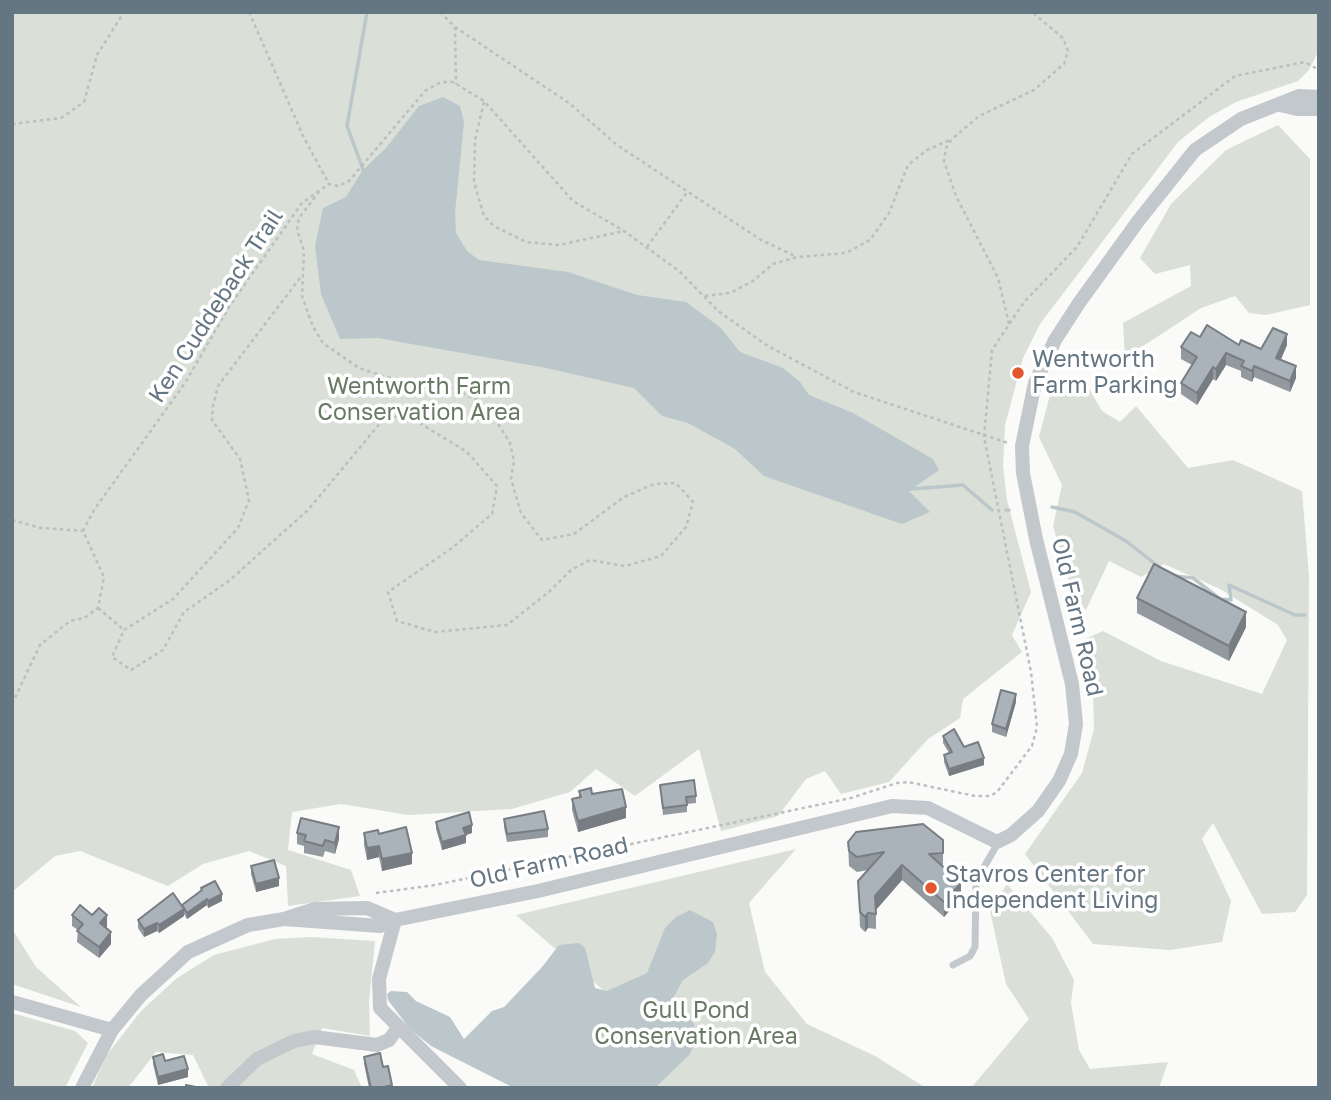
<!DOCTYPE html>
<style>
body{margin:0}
#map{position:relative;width:1331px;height:1100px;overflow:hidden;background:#fafaf8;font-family:"Golos Text",sans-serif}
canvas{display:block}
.frame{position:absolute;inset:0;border:14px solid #657683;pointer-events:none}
</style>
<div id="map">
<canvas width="1331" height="1100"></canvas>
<div class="frame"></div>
</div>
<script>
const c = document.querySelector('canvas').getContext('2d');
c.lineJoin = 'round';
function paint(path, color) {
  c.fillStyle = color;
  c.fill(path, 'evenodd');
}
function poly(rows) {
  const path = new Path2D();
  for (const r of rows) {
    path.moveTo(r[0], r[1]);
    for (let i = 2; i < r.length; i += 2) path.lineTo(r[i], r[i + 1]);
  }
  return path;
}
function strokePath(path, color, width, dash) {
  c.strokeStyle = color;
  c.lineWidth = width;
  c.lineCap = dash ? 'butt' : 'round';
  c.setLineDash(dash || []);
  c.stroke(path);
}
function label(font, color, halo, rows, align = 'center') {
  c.font = font + ' "Golos Text",sans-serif';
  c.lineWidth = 7;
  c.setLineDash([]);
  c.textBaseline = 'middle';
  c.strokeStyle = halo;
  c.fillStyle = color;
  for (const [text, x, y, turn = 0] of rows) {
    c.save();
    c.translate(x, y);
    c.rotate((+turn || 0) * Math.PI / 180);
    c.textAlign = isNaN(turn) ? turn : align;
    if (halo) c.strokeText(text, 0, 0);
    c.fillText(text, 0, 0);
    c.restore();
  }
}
paint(poly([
 [12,12,1318,12,1319,50,1309,70,1298,81,1236,102,1209,117,1178,142,1040,324,1023,358,1005,425,1003,466,1007,500,1031,592,1012,635,1022,652,963,699,960,718,928,739,889,782,841,794,825,771,806,779,778,816,721,831,699,749,635,796,596,769,570,792,512,809,408,815,341,804,292,812,288,850,351,870,360,896,288,906,286,866,249,851,203,864,168,886,80,851,55,856,12,892],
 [1278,125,1310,159,1310,305,1266,315,1249,313,1235,296,1201,308,1125,358,1123,323,1191,286,1190,265,1155,274,1140,258,1171,204,1226,150],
 [1087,385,1102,411,1120,422,1136,406,1188,468,1233,460,1302,491,1309,576,1307,895,1295,912,1262,914,1213,823,1202,839,1231,901,1222,942,1170,950,1093,944,1025,854,1082,773,1094,729,1093,686,1083,640,1103,631,1161,661,1262,694,1287,640,1278,625,1220,589,1164,564,1141,577,1109,561,1086,610,1075,601,1053,526,1062,485,1039,437,1051,391],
 [796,849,749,903,765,972,807,1024,875,1056,926,1088,568,1088,632,1015,516,915],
 [1007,884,1052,938,1074,980,1071,1003,1079,1050,1090,1069,1168,1062,1159,1088,971,1088,1029,1019,1006,984,990,911],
 [12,922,14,932,36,967,81,1007,12,984],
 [311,937,375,941,369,1002,370,1036,322,1028,312,1054,354,1070,362,1088,209,1088,193,1055,156,1052,128,1088,92,1088,106,1056,141,1011,177,978,214,955,275,939],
 [12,1013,75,1031,88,1043,65,1088,12,1088]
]), '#dadfd7');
paint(poly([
 [443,97,460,106,464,122,455,213,456,233,467,251,479,260,568,272,637,295,686,302,721,328,740,352,783,368,800,382,809,395,853,413,933,459,939,470,909,491,930,512,902,524,764,476,735,449,688,423,662,416,634,388,546,368,378,338,340,339,321,294,315,246,323,208,346,197,362,171,386,148,419,106],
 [690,910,713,922,717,934,715,952,708,963,683,980,672,1000,694,1024,696,1040,690,1054,655,1088,514,1088,431,1046,409,1028,388,1000,387,994,391,991,407,992,416,1001,450,1017,464,1039,492,1011,504,1007,542,967,559,945,579,943,585,948,595,988,607,991,647,973,665,928,676,917]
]), '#bbc7cb');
strokePath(poly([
 [364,172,347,126,367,12],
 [911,489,963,485,992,510],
 [1052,507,1075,512,1126,541,1159,567],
 [1006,510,1009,510],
 [1174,576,1193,578,1220,599,1231,600,1229,585,1295,615,1305,615]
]), '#bbc7cb', 3.5);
strokePath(poly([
 [249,12,304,138,329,184],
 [440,12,455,27,456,84],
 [455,27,569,103,617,145,761,240,797,257],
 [484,102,475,140,474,182,484,216,494,226,526,242,559,245,624,231],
 [12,124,61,118,84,102,97,55,124,12],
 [647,247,688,191],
 [300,278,218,386,213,406,212,420,240,459,249,500,238,528,173,599,124,630,112,657,131,670,163,650,184,612,230,580,308,510,382,421,405,414,467,452,497,486,492,514,452,548,388,592,397,621,435,632,507,625,550,591,571,570,590,560,625,566,661,556,686,527,693,502,676,483,654,484,624,497,574,534,542,540,521,513,511,479,514,461,510,443,492,414,477,400,452,388,386,377,359,368,323,343,313,327,302,296,304,251,297,230,299,218,321,189],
 [705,296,730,293,753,281,773,264,797,257,846,253,870,240,889,213,908,165,927,150,952,139],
 [1009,324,998,278,956,196,944,161,946,148,952,139,979,116,1034,90,1064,64,1068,51,1063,38,1032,12],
 [12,520,41,528,83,531],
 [98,608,124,630],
 [12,704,40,645,70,621,84,618,98,608,104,577,83,531,94,510,185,383,229,307,302,203,329,184,338,186,349,181,425,91,441,82,453,82,484,101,573,201,624,231,679,271,718,311,768,346,854,392,1008,443],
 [376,893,435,885,770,815,851,798,897,783,908,782,975,796,990,796,997,792,1032,746,1037,727,1031,672,984,437,992,350,1024,302,1077,247,1132,154,1235,76,1305,62,1319,70]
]), '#bbbfc2', 2.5, [3.5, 3.5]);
strokePath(poly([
 [953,965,970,956,975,947,976,881,998,843]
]), '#c3c8cc', 7);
strokePath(poly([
 [1280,105,1297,109,1319,109],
 [284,919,380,926,395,920,538,891,892,806,928,808,997,842,1011,835,1038,811,1059,781,1071,754,1076,724,1072,684,1036,539,1023,473,1022,446,1035,383,1055,340,1079,303,1139,220,1195,150,1241,119,1299,96,1319,97],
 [395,920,379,979,380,1008,460,1088],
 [12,1002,112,1030],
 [82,1088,112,1030,141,995,188,952,248,925,284,919,315,909,367,908,395,920],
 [227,1088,257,1059,294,1041,314,1037,377,1045,389,1040,397,1029]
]), '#c3c8cc', 14);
paint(poly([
 [1239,345,1261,349,1287,345,1281,360,1296,378,1290,392,1254,377,1252,382,1241,377,1241,371,1226,365,1216,381,1213,379,1197,405,1181,394,1181,383,1192,365,1181,359,1181,347],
 [1137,598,1246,627,1229,661,1137,613],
 [1016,702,1006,737,992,732,992,724],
 [943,736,964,747,984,765,949,776,944,762,944,755,949,753,943,743],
 [660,785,696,796,696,803,687,804,687,812,663,815],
 [579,791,592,794,626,818,578,832,572,810,572,799,579,797],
 [504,819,548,829,548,837,507,842,504,827],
 [436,822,472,833,465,835,466,843,442,850,436,829],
 [297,833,339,839,335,854,325,851,323,857,304,853,304,846,297,844],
 [364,833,379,834,412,864,382,871,379,857,367,860,364,845],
 [848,842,943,853,943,866,961,897,944,917,902,880,876,910,876,929,868,928,865,932,860,927,858,881,868,870,857,872,849,866],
 [251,866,279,886,256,892,251,874],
 [201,888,222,901,208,908,207,905,187,919,184,914,184,916,159,933,157,931,144,937,138,928,138,920,182,905,201,891],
 [72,915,107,926,106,928,111,944,99,958,77,942,78,930,72,926],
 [153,1057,165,1061,188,1077,158,1085,153,1064],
 [364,1057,392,1088,369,1088,364,1064]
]), '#929a9f');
paint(poly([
 [1287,334,1287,345,1276,369,1276,358],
 [1226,353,1226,365,1216,381,1216,369],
 [1254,366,1254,377,1252,382,1252,371],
 [1296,366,1296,378,1290,392,1290,381],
 [1213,367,1213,379,1197,405,1197,393],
 [1246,612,1246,627,1229,661,1229,646],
 [1016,694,1016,702,1006,737,1006,729],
 [984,758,984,765,949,776,949,769],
 [626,807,626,818,578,832,578,821],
 [472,825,472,833,463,836,463,828],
 [339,827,339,839,335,854,335,843],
 [466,835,466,843,442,850,442,842],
 [379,846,379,857,367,860,367,848],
 [412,853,412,864,382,871,382,859],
 [902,865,902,880,875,911,875,896],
 [279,878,279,886,256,892,256,884],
 [961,883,961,897,944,917,944,902],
 [222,894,222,901,208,908,208,901],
 [207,899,207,905,187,919,187,913],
 [184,909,184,916,159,933,159,925],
 [868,913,868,928,865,932,865,917],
 [107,915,107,926,100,934,100,923],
 [157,923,157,931,144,937,144,929],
 [111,932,111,944,99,958,99,947],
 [188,1069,188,1077,158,1085,158,1077]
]), '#777d82');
const building = poly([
 [1207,325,1239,345,1241,340,1261,349,1273,328,1287,334,1276,358,1296,366,1290,381,1254,366,1252,371,1241,366,1244,361,1226,353,1216,369,1213,367,1197,393,1181,383,1197,357,1181,347,1191,332,1200,337,1207,325],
 [1154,564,1246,612,1229,646,1137,598,1154,564],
 [1001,690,1016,694,1006,729,992,724,1001,690],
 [954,729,964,747,978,742,984,758,949,769,944,755,952,752,943,736,954,729],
 [694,780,696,796,686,797,687,805,663,808,660,785,694,780],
 [591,788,592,794,622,789,626,807,578,821,572,799,581,797,579,791,591,788],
 [544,811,548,829,507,834,504,819,544,811],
 [469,812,472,825,463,828,466,835,442,842,436,822,469,812],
 [301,818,339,827,335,843,325,840,323,846,304,841,306,835,297,833,301,818],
 [923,824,943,840,943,853,929,854,961,883,944,902,902,865,875,896,876,914,868,913,865,917,860,912,858,881,884,852,857,857,849,851,848,842,856,832,923,824],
 [406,827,412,853,382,859,379,846,367,848,364,833,378,830,379,834,406,827],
 [274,860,279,878,256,884,251,866,274,860],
 [215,881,222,894,208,901,207,899,187,913,182,905,202,890,201,888,215,881],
 [173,893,184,909,159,925,157,923,144,929,138,920,173,893],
 [80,905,92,915,99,908,107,915,100,923,111,932,99,947,77,931,83,924,72,915,80,905],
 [380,1053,383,1067,388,1066,392,1085,380,1088,371,1088,364,1057,380,1053],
 [163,1054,165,1061,184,1056,188,1069,158,1077,153,1057,163,1054],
 [186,1085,201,1088,186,1088,186,1085]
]);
paint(building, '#aab3b9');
strokePath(building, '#777d82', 2);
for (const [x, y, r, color] of [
 [1018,373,7,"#e4572e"],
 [931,888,7,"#e4572e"]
]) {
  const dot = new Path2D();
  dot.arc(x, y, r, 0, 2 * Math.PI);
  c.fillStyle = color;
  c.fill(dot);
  strokePath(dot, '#fff', 2.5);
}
label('23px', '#657683', '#fff', [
 ["Ken Cuddeback Trail",216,306,-57],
 ["Old Farm Road",1077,617,77],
 ["Old Farm Road",549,863,-13]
]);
label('23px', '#657683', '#fff', [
 ["Wentworth",1032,360],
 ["Farm Parking",1032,386],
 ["Stavros Center for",945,875],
 ["Independent Living",945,901]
], 'left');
label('23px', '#687a64', '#fff', [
 ["Wentworth Farm",419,387],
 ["Conservation Area",419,413],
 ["Gull Pond",696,1011],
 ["Conservation Area",696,1037]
]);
</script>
